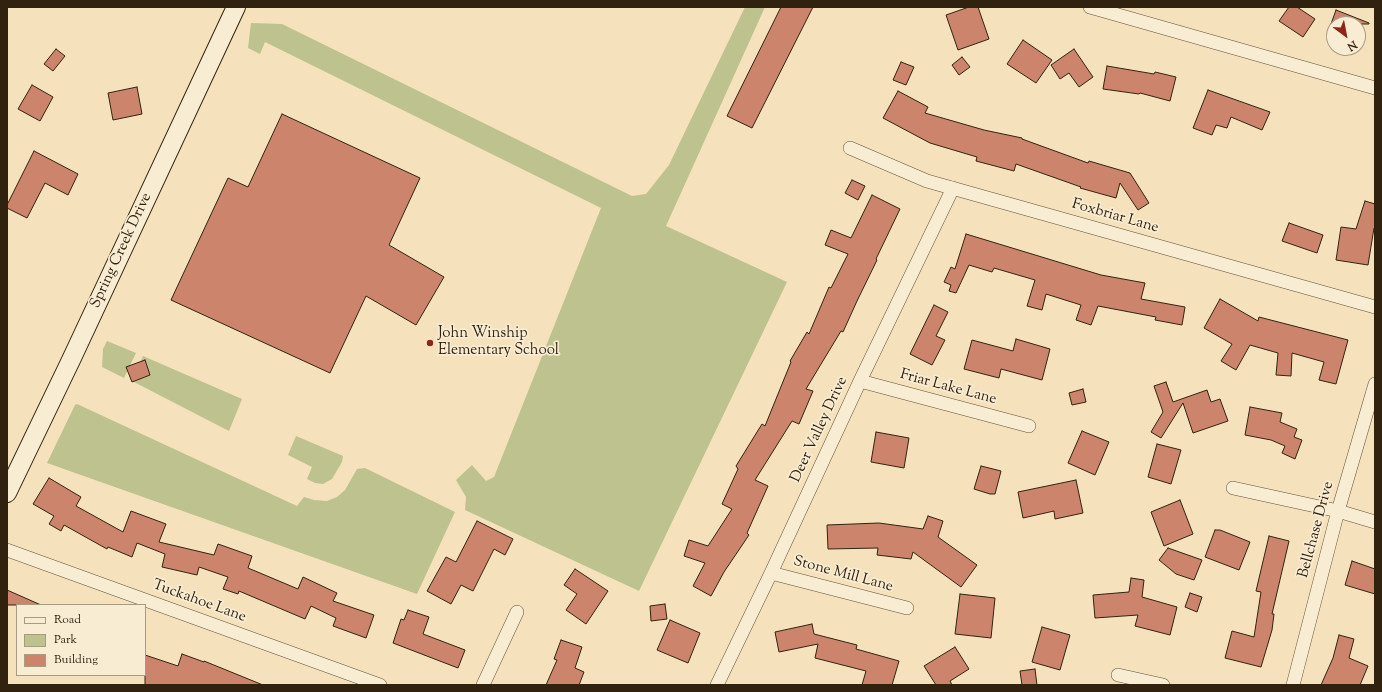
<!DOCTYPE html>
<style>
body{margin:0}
#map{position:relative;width:1382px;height:692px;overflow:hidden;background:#f5e1bb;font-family:"Sorts Mill Goudy",serif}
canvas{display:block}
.frame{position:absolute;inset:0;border:8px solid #312210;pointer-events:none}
.legend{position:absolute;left:16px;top:604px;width:130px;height:72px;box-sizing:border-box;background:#f8ecd3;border:1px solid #a89b85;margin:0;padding:5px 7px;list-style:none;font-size:12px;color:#312210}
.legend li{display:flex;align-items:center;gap:8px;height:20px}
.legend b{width:20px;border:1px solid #a89b85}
.north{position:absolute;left:1326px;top:16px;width:40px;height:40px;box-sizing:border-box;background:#f8ecd3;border:1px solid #a89b85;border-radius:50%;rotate:148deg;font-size:11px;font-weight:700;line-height:16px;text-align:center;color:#312210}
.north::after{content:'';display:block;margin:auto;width:14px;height:18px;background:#8f2418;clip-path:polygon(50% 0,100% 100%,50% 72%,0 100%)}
</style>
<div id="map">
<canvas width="1382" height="692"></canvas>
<div class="frame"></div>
<ul class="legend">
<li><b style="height:5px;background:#f8ecd3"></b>Road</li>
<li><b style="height:11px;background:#bec28e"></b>Park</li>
<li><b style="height:11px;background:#cc846c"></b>Building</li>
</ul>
<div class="north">N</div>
</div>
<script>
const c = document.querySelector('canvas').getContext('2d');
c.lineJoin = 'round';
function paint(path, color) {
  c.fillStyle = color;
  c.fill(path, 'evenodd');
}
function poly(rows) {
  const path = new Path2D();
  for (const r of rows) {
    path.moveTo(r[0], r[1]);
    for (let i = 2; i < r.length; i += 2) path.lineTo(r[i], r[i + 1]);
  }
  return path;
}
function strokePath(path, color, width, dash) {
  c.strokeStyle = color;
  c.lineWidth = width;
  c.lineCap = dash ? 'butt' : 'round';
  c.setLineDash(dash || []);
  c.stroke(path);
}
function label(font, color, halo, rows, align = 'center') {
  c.font = font + ' "Sorts Mill Goudy",serif';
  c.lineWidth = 3.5;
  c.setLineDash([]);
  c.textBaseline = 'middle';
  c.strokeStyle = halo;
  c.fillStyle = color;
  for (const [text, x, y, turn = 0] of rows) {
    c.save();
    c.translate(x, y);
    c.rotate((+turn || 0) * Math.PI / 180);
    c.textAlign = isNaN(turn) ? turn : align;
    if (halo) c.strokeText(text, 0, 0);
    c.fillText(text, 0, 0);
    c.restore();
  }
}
paint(poly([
 [745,7,765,7,666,226,787,282,639,591,465,510,466,497,456,480,472,465,486,481,494,477,601,208,265,42,260,54,248,48,251,23,282,24,632,196,646,194,669,165],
 [107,341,136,353,124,378,102,367,103,349],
 [143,356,242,399,229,431,132,381],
 [77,404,297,506,304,497,314,500,327,501,337,497,345,490,357,469,365,468,455,512,417,594,47,463,75,405],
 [296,436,343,456,342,462,332,479,323,484,315,483,307,479,312,467,288,455]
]), '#bec28e');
const building = poly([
 [781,7,813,7,752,128,727,116,781,7],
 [969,7,978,7,989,39,958,50,946,15,969,7],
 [1289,7,1297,7,1315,19,1303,37,1279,21,1289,7],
 [1336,10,1369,23,1369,24,1331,24,1336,10],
 [1023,40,1052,60,1036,83,1007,64,1023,40],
 [56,49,65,56,53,71,44,64,56,49],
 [1074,49,1093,77,1079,87,1069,73,1060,79,1051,65,1074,49],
 [962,57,970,67,959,75,952,65,962,57],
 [901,62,914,67,906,85,893,80,901,62],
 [1107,66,1154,74,1155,72,1176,77,1170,101,1140,93,1139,94,1103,89,1107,66],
 [32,85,53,97,40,121,18,109,32,85],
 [137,87,142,114,113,120,108,93,137,87],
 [1208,90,1270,112,1262,130,1231,117,1227,128,1216,125,1212,135,1193,128,1208,90],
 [898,91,928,107,925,113,984,130,1022,138,1022,139,1088,163,1089,161,1130,173,1149,203,1138,210,1120,183,1116,198,1080,188,1081,187,1016,164,1014,171,976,161,977,157,930,143,883,118,898,91],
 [282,114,420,178,389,245,444,277,416,325,366,296,330,373,171,300,228,178,248,187,282,114],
 [34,151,78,174,68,195,45,183,27,218,7,208,7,205,34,151],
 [852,180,865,186,858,200,845,193,852,180],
 [872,195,900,209,876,259,877,260,857,301,843,332,841,331,806,389,813,391,799,424,792,421,755,480,768,486,747,533,749,535,724,572,711,596,693,586,705,563,684,556,689,540,708,546,732,509,722,504,738,469,736,466,762,424,765,426,791,362,790,361,807,332,809,334,829,287,831,288,848,254,825,245,831,230,851,238,872,195],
 [1365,201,1375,204,1375,229,1374,228,1368,265,1336,260,1341,227,1356,229,1365,201],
 [1289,223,1323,235,1317,253,1282,241,1289,223],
 [966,234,1101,275,1145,283,1141,299,1185,307,1182,325,1155,320,1156,317,1098,306,1091,325,1076,320,1081,305,1046,294,1042,310,1027,306,1035,280,994,268,992,272,969,265,956,293,949,291,951,285,944,282,951,267,955,269,966,234],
 [1220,299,1258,321,1259,317,1348,340,1336,384,1319,380,1324,362,1292,353,1291,376,1276,375,1278,353,1250,345,1236,370,1221,361,1232,344,1204,328,1220,299],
 [934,305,948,312,936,336,945,340,932,365,910,354,934,305],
 [1016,339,1050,349,1042,380,1001,369,999,378,964,369,972,340,1013,351,1016,339],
 [145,360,150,375,132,382,126,367,145,360],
 [1166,382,1173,402,1207,390,1211,402,1220,399,1228,421,1193,433,1183,403,1161,438,1151,432,1163,412,1154,386,1166,382],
 [1083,389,1086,402,1072,405,1069,393,1083,389],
 [1250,407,1282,413,1280,422,1297,429,1294,437,1302,440,1295,459,1282,453,1285,446,1271,440,1245,435,1250,407],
 [1082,431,1109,442,1095,475,1068,463,1082,431],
 [876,432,909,438,904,468,871,462,876,432],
 [1157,444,1181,450,1171,484,1148,477,1157,444],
 [981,466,1001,471,995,494,990,494,974,489,981,466],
 [49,478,81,497,76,506,123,532,131,511,166,524,159,542,214,555,218,544,252,556,248,568,298,589,303,577,337,593,333,601,374,615,366,638,333,626,336,618,311,606,305,619,239,591,238,594,223,589,228,577,199,567,197,575,162,567,165,554,137,543,132,557,108,547,107,549,64,525,61,531,49,524,54,516,33,504,49,478],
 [1076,480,1083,513,1055,519,1054,511,1023,518,1018,492,1076,480],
 [1180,500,1193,534,1164,546,1151,512,1180,500],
 [928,516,943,521,938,537,977,565,961,587,913,552,911,559,877,555,878,548,828,549,827,525,879,523,923,529,928,516],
 [477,521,513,539,505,555,494,549,473,591,461,585,451,604,427,591,446,557,456,562,477,521],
 [1215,530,1220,530,1250,542,1239,570,1205,557,1215,530],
 [1269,536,1289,541,1272,614,1274,614,1272,630,1261,667,1225,658,1232,631,1254,637,1261,592,1256,591,1269,536],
 [1168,548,1202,560,1194,580,1176,574,1159,560,1168,548],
 [1352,561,1375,569,1375,594,1345,585,1352,561],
 [575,569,608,591,586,624,566,610,577,594,564,585,575,569],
 [1131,578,1144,580,1142,597,1177,607,1170,635,1135,626,1138,615,1095,618,1093,595,1129,592,1131,578],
 [7,590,41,605,7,605,7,590],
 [1190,593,1202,597,1197,612,1185,607,1190,593],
 [960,594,995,598,991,638,955,634,960,594],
 [665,604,667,619,651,621,650,606,665,604],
 [408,610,429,617,423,634,465,650,458,668,393,643,401,619,404,620,408,610],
 [670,620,700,633,688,663,657,650,670,620],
 [812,624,814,634,857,645,856,649,899,661,892,685,862,685,866,671,815,658,818,644,779,652,775,632,812,624],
 [1042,627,1070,635,1060,670,1032,662,1042,627],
 [1339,635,1354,639,1349,658,1368,666,1360,685,1321,685,1333,658,1339,635],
 [561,640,582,647,575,668,584,672,579,685,546,685,557,660,554,659,561,640],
 [955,647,969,669,950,681,952,685,936,685,924,666,955,647],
 [182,654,204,662,204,661,263,685,145,685,145,655,178,666,182,654],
 [1035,669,1037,685,1022,685,1020,671,1035,669]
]);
paint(building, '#cc846c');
strokePath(building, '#312210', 1);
const street = poly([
 [1090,7,1375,88],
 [850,148,927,181,1375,307],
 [860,381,1029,426],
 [1233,488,1338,511,1375,522],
 [7,550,380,685],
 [771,573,907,608],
 [1118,675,1163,685],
 [483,685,517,612],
 [717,685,771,573,860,381,953,188],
 [1293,685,1338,511,1375,384]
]);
const secondary = poly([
 [7,493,71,360,236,7]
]);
strokePath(street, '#62523b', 14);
strokePath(secondary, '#312210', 20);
strokePath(street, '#f8ecd3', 13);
strokePath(secondary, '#f8ecd3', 18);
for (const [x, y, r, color] of [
 [430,343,4,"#8f2418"]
]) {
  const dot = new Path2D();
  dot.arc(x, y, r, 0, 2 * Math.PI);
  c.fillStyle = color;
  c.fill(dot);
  strokePath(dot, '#f8ecd3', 1.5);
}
label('15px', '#312210', '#f8ecd3', [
 ["Foxbriar Lane",1115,217,16],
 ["Spring Creek Drive",122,251,-65],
 ["Friar Lake Lane",948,388,15],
 ["Deer Valley Drive",820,430,-65],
 ["Bellchase Drive",1317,530,-75],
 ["Stone Mill Lane",843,575,15],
 ["Tuckahoe Lane",199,602,20]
]);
label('15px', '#312210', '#f8ecd3', [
 ["John Winship",438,334],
 ["Elementary School",438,351]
], 'left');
</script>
